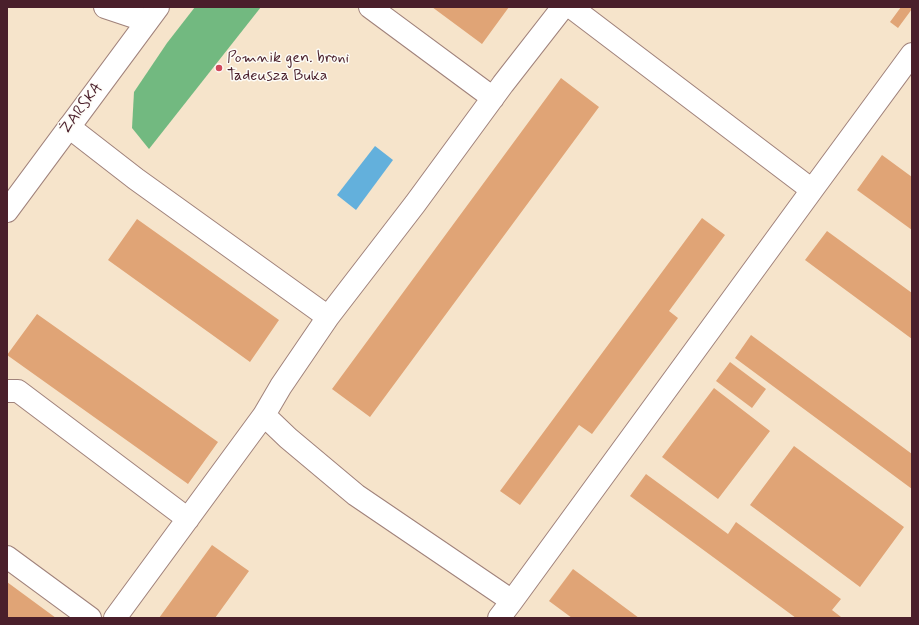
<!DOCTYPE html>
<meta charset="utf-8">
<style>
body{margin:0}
#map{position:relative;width:919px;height:625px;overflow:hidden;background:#f6e4cb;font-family:Mynerve,sans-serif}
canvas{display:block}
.frame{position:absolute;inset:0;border:8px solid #4a1f2b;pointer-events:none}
</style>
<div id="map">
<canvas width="919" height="625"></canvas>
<div class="frame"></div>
</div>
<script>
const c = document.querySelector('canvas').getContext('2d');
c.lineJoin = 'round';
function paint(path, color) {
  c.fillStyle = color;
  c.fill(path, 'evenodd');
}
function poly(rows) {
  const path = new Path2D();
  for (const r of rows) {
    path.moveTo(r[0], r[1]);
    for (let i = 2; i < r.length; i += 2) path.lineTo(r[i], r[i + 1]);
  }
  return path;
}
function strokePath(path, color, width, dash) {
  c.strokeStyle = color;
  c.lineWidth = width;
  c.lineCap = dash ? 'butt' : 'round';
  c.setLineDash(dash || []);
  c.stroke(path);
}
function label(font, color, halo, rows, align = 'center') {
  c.font = font + ' Mynerve,sans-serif';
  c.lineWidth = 3;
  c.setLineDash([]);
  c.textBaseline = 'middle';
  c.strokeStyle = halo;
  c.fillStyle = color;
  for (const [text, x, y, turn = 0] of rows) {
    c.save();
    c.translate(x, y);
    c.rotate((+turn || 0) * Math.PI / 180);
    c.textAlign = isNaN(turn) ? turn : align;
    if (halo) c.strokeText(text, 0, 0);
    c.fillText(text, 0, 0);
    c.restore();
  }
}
paint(poly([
 [195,7,261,7,149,149,132,128,134,92,167,43]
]), '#72b980');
paint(poly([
 [375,146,393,160,356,210,337,195]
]), '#63b0dc');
paint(poly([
 [432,7,509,7,482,44],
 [901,7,912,7,912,9,898,28,890,22],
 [561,78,599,107,370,417,332,389],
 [882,155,912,177,912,230,857,190],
 [702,218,725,235,669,311,678,318,592,434,579,425,520,505,500,491],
 [137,219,279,320,250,362,108,260],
 [827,231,912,293,912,339,805,260],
 [37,314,218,442,188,484,7,355],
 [751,335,912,454,912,489,735,358],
 [730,362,766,389,752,408,716,381],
 [714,388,770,431,718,499,662,457],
 [794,446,904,527,860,587,750,505],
 [646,474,728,534,736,522,841,599,832,610,841,617,840,618,796,618,630,496],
 [212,545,249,571,215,618,159,618],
 [573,569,639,618,572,618,549,601],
 [7,582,56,618,7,618]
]), '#e0a476');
const minor = poly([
 [105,7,147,21],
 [370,7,493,98],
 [69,127,136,179,328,317],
 [812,190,912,54],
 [7,391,18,391,188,519],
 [7,557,90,618],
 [512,601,812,190,571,7],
 [115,618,264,415],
 [499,618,512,601,356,495,288,438,264,415,281,386,328,317,415,204,503,84,563,7]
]);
const major = poly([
 [7,211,158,7]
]);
strokePath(minor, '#a0827b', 24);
strokePath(major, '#a0827b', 24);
strokePath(minor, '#fff', 22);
strokePath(major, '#fff', 22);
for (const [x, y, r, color] of [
 [219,68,4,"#d1495b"]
]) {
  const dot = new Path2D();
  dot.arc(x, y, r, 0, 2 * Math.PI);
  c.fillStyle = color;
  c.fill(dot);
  strokePath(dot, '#fdfcf7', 1.5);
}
label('16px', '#4a1f2b', '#fdfcf7', [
 ["Pomnik gen. broni",227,59],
 ["Tadeusza Buka",227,77]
], 'left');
label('16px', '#4a1f2b', '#fdfcf7', [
 ["ŻARSKA",82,109,-53]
]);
</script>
